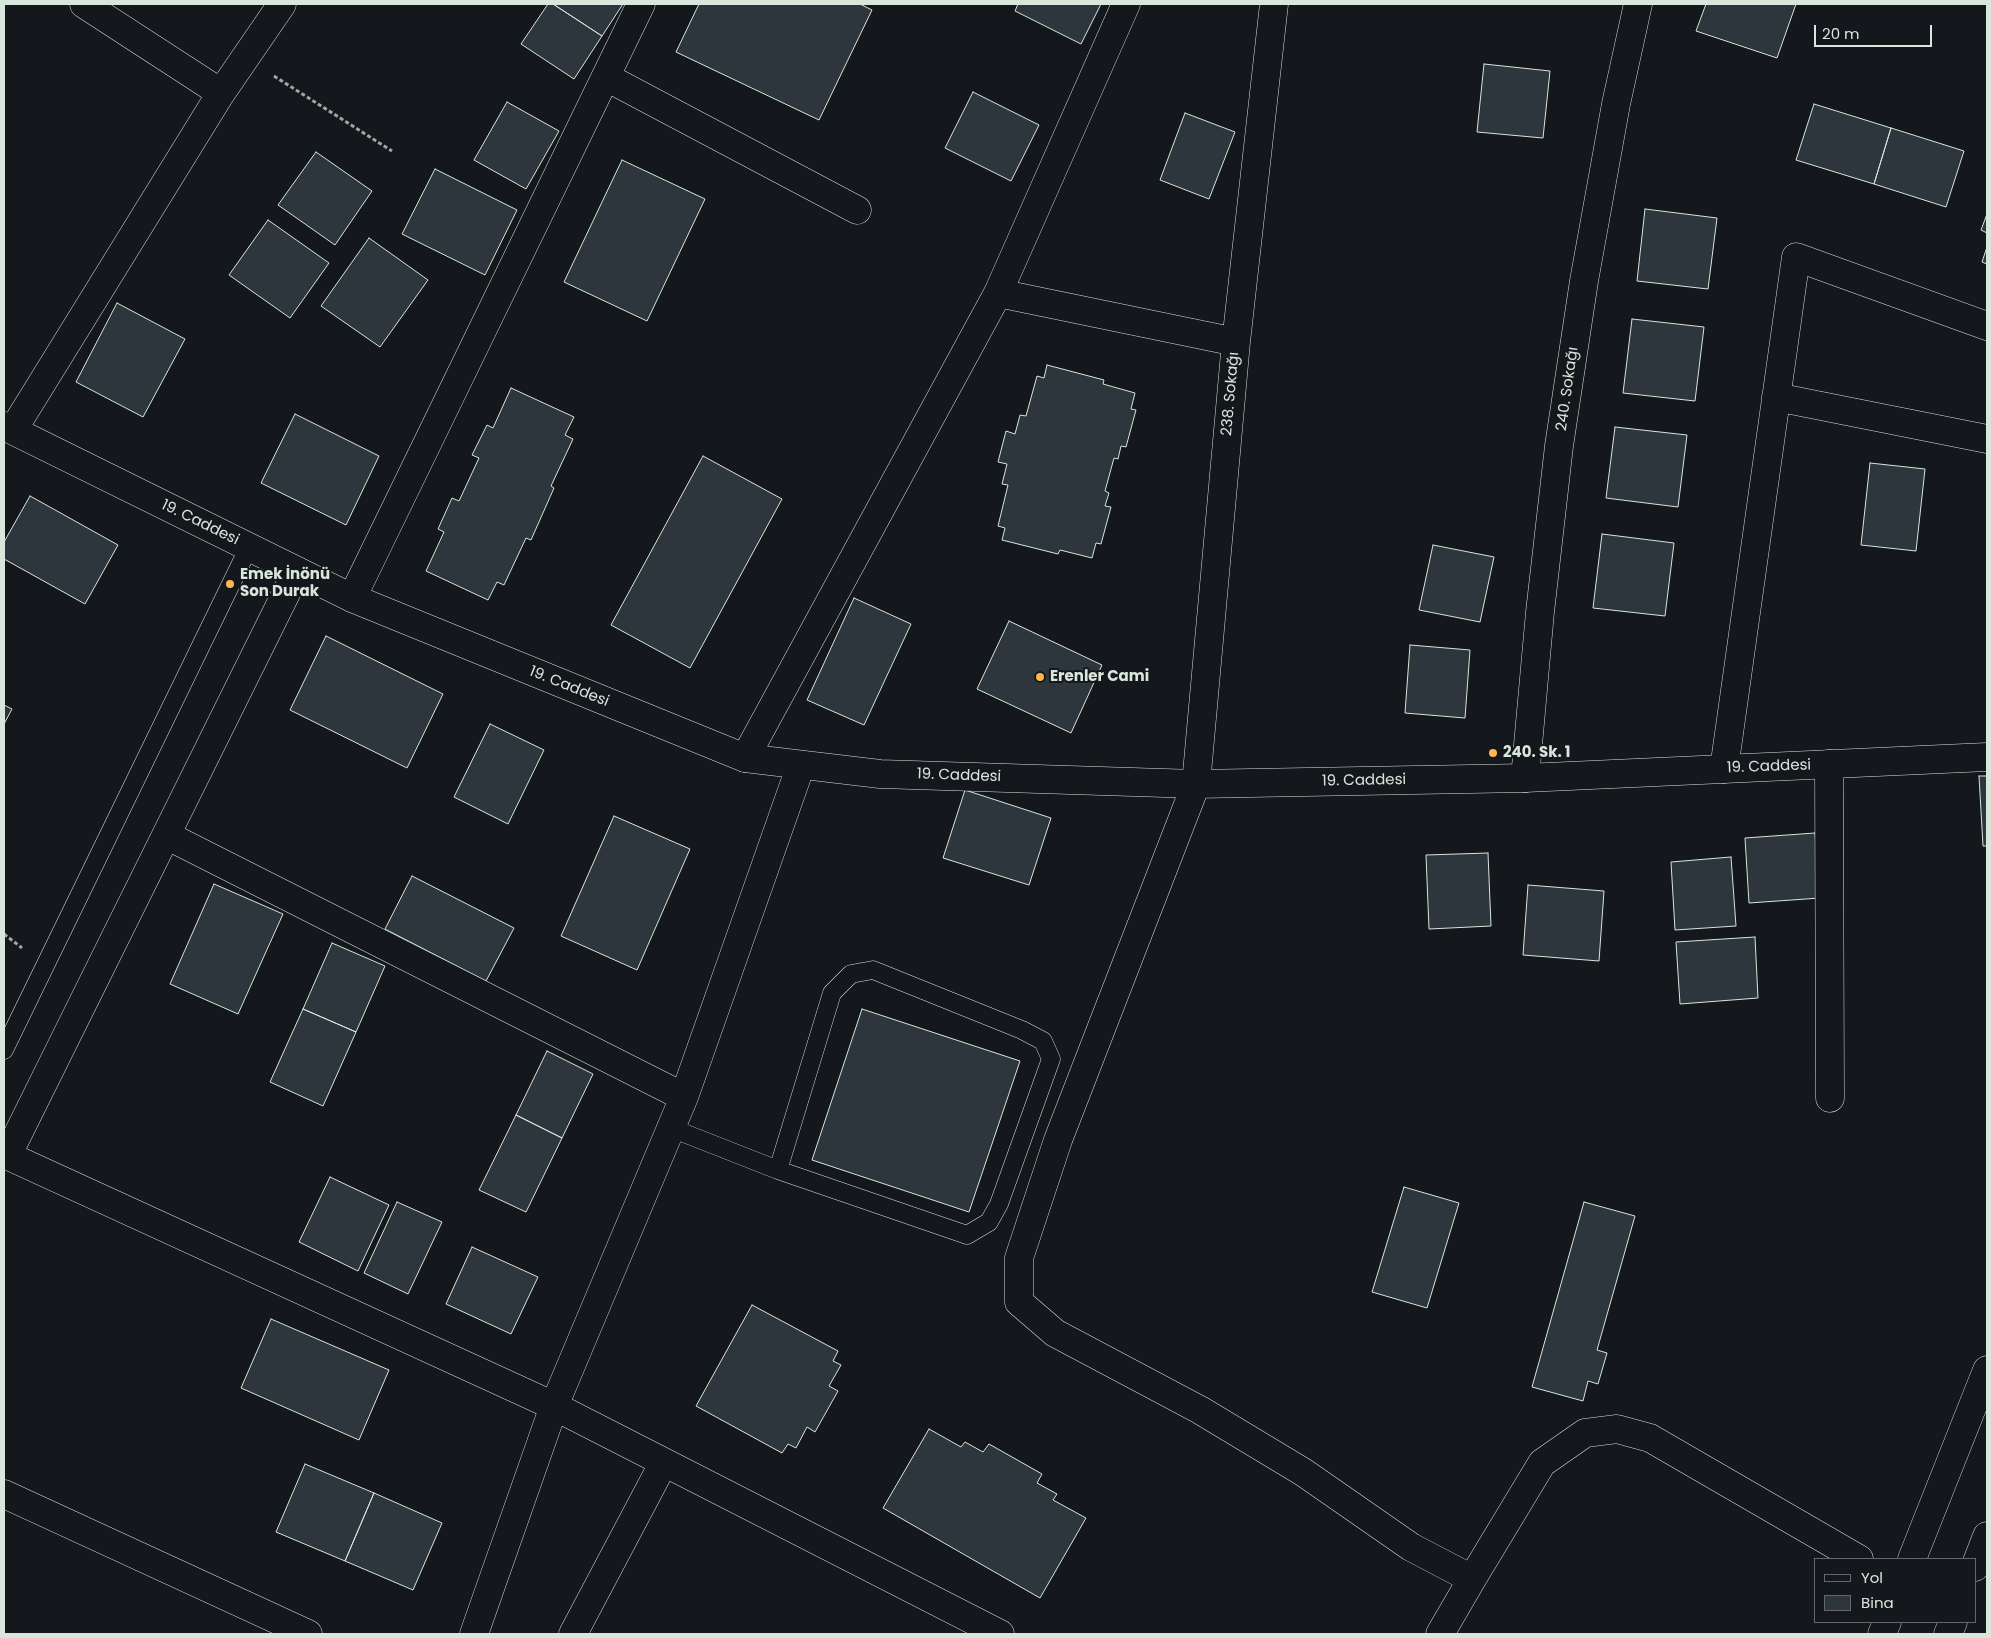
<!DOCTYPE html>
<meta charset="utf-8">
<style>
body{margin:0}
#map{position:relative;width:1991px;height:1638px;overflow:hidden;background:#14181c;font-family:Poppins,sans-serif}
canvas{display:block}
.frame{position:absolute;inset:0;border:5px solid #d8e6dc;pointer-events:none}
.legend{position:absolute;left:1814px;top:1558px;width:162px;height:65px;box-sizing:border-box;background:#14181c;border:1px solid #626a69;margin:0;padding:6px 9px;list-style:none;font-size:15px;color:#d8e6dc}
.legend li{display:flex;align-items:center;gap:10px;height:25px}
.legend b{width:25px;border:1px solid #626a69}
.scale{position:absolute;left:1814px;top:25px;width:118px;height:22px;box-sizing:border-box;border:2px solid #d8e6dc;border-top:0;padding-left:6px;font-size:15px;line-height:18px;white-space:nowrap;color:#d8e6dc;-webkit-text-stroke:4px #14181c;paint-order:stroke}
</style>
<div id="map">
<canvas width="1991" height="1638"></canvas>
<div class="frame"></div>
<ul class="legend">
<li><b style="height:6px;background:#14181c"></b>Yol</li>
<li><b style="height:14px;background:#2c363c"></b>Bina</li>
</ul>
<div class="scale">20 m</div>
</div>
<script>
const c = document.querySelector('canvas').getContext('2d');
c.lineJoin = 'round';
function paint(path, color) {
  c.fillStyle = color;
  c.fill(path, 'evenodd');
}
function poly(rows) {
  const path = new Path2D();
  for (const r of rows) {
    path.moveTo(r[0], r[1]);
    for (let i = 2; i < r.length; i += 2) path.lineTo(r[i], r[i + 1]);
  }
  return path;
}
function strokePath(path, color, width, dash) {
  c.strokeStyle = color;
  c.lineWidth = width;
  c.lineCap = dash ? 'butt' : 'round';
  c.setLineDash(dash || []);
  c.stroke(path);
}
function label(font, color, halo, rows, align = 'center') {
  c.font = font + ' Poppins,sans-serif';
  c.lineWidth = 4;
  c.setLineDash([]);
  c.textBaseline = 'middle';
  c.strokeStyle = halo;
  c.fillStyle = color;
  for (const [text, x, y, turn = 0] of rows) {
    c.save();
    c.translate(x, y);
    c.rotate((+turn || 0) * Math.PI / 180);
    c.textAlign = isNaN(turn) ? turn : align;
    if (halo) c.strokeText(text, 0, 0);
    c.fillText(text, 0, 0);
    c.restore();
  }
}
const building = poly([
 [548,4,553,4,602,36,574,79,521,44,548,4],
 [553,4,623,4,602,36,553,4],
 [699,4,860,4,872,10,819,120,676,52,699,4],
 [1018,4,1101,4,1081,44,1015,11,1018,4],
 [1706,4,1796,4,1777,58,1696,31,1706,4],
 [1484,64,1550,71,1543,138,1477,132,1484,64],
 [973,92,1039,125,1011,181,945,148,973,92],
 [507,102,559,131,526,189,474,160,507,102],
 [1814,104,1891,128,1874,184,1796,160,1814,104],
 [1185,113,1235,132,1209,199,1160,180,1185,113],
 [1891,128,1964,151,1946,207,1874,184,1891,128],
 [316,152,372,191,335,245,278,205,316,152],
 [622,160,705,199,647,321,564,282,622,160],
 [435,169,517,210,485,275,402,234,435,169],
 [1645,209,1717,218,1708,289,1637,281,1645,209],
 [1987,214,1987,233,1981,230,1987,214],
 [268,220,329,263,290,318,229,275,268,220],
 [369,238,428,280,380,347,321,306,369,238],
 [1987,247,1987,264,1982,262,1987,247],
 [117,303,185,339,143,417,76,382,117,303],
 [1632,319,1704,327,1695,401,1623,393,1632,319],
 [1047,365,1104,380,1103,384,1135,393,1131,409,1136,410,1126,447,1121,446,1118,459,1114,458,1105,491,1109,493,1105,506,1111,507,1101,544,1096,543,1092,558,1060,550,1058,554,1002,540,1005,528,998,526,1008,485,1002,484,1007,464,998,462,1006,431,1015,434,1020,415,1026,416,1037,376,1044,378,1047,365],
 [511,388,574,417,565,435,573,439,551,486,554,488,531,540,526,538,504,585,497,582,488,600,426,571,444,532,438,529,452,498,459,501,479,458,472,455,487,425,493,428,511,388],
 [295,414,379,456,346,525,261,483,295,414],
 [1615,427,1687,435,1678,507,1606,498,1615,427],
 [703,456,782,499,690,668,611,625,703,456],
 [1870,463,1925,469,1916,551,1861,545,1870,463],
 [30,496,118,545,85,604,4,559,4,542,30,496],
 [1602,534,1674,543,1665,616,1593,608,1602,534],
 [1433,545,1494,557,1480,622,1419,610,1433,545],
 [854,598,911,624,864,725,807,700,854,598],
 [1009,621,1102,665,1071,733,977,689,1009,621],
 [326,636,443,694,407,768,290,710,326,636],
 [1410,645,1470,650,1465,718,1405,713,1410,645],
 [4,705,12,709,4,724,4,705],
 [490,724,544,750,508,824,454,797,490,724],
 [1979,776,1987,776,1987,846,1983,846,1979,776],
 [965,790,1051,818,1029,885,943,858,965,790],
 [614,816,690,849,637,970,561,936,614,816],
 [1815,833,1820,898,1749,903,1745,838,1815,833],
 [1488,853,1491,926,1429,929,1426,855,1488,853],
 [1731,857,1736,926,1675,930,1671,862,1731,857],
 [412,876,514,928,486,981,385,929,412,876],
 [214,884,283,914,238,1014,170,984,214,884],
 [1528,885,1604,891,1599,961,1523,955,1528,885],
 [1755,937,1758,998,1680,1004,1676,942,1755,937],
 [332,943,385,966,356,1032,303,1009,332,943],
 [303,1009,356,1032,323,1106,270,1082,303,1009],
 [862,1009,1020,1061,969,1212,812,1160,862,1009],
 [547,1051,593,1074,562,1138,516,1115,547,1051],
 [516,1115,562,1138,526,1212,479,1190,516,1115],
 [330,1177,389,1205,358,1271,299,1242,330,1177],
 [1404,1187,1459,1203,1427,1308,1372,1292,1404,1187],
 [397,1202,442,1222,408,1294,364,1273,397,1202],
 [1584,1202,1635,1216,1597,1350,1607,1353,1598,1384,1588,1381,1583,1401,1532,1387,1584,1202],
 [472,1247,538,1277,511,1334,446,1304,472,1247],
 [752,1305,838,1351,833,1361,841,1365,829,1386,838,1391,815,1432,807,1427,796,1448,788,1444,782,1453,696,1406,752,1305],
 [271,1319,389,1370,359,1440,241,1388,271,1319],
 [929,1429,961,1447,965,1442,983,1452,989,1444,1042,1474,1037,1483,1057,1494,1053,1500,1086,1518,1040,1598,883,1508,929,1429],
 [305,1464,374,1493,345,1561,276,1532,305,1464],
 [374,1493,442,1523,413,1590,345,1561,374,1493]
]);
paint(building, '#2c363c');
strokePath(building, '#d8e6dc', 1);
const lane = poly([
 [4,1050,249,547],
 [671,1128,778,1170,967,1235,989,1222,999,1204,1051,1059,1043,1041,1022,1030,873,970,851,974,832,993,778,1170]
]);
const street = poly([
 [84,4,221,93],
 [1274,4,1236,342,1196,784,1058,1140,1019,1258,1019,1302,1055,1333,1200,1410,1303,1472,1411,1547,1472,1579,1440,1634],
 [606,77,857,210],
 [998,293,1236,342],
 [1776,397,1987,439],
 [13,430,221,93,282,4],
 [352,598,641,4],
 [745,758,998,293,1126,4],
 [1829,764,1830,1098],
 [1724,769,1796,257,1987,326],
 [1525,778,1540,612,1559,446,1584,281,1616,104,1638,4],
 [166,835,684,1097],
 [4,1154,554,1406,1000,1634],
 [7,1156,297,571],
 [4,1494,308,1634],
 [1912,1559,1987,1370],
 [1472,1579,1542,1463,1585,1433,1617,1429,1650,1438,1859,1559],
 [474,1634,554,1406,684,1097,801,765],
 [573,1634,664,1462],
 [1882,1634,1887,1622]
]);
const secondary = poly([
 [4,426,352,598,745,758,880,774,1196,784,1525,778,1987,757]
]);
const highway = poly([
 [1975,1567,1987,1536],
 [1948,1634,1953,1622]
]);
strokePath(lane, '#d8e6dc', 19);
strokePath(street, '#d8e6dc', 29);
strokePath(secondary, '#d8e6dc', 29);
strokePath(highway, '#d8e6dc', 29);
strokePath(poly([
 [274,76,392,151],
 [4,934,22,948]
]), '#9da8a2', 3, [4, 2.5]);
strokePath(lane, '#14181c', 18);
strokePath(street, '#14181c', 28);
strokePath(secondary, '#14181c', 28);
strokePath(highway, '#14181c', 28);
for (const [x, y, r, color] of [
 [230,584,5,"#ffb74d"],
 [1040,677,5,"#ffb74d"],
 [1493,753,5,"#ffb74d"]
]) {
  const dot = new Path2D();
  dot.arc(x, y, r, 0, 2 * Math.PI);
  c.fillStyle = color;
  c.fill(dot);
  strokePath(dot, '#14181c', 2);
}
label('15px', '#d8e6dc', '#14181c', [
 ["240. Sokağı",1568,389,-82],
 ["238. Sokağı",1231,394,-85],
 ["19. Caddesi",200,523,26],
 ["19. Caddesi",569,687,22],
 ["19. Caddesi",1769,767,-2],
 ["19. Caddesi",959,776,2],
 ["19. Caddesi",1364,781,-1]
]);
label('bold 15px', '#d8e6dc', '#14181c', [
 ["Emek İnönü",240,575],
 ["Son Durak",240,592],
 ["Erenler Cami",1050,677],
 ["240. Sk. 1",1503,753]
], 'left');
</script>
